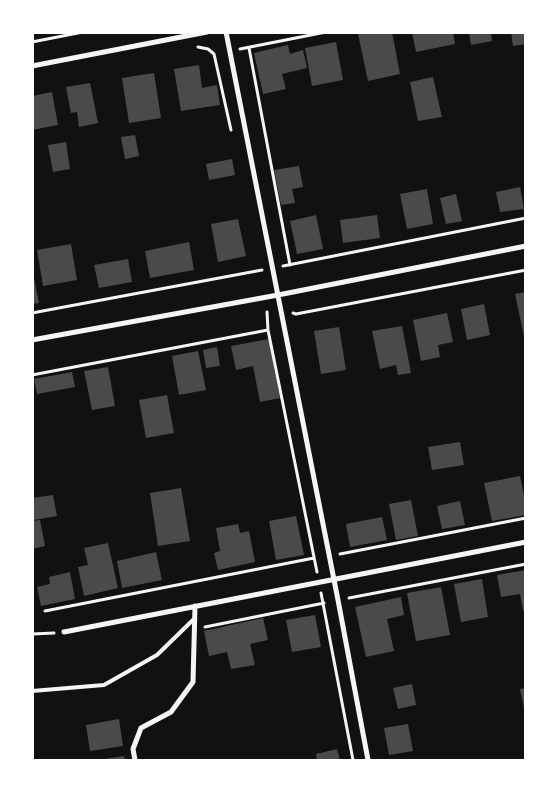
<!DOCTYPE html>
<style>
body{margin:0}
#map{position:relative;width:558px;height:793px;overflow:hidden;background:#111;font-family:"IBM Plex Sans",sans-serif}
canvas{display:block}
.frame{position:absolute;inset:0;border:34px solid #fff;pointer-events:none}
</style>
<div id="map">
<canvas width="558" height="793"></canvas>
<div class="frame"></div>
</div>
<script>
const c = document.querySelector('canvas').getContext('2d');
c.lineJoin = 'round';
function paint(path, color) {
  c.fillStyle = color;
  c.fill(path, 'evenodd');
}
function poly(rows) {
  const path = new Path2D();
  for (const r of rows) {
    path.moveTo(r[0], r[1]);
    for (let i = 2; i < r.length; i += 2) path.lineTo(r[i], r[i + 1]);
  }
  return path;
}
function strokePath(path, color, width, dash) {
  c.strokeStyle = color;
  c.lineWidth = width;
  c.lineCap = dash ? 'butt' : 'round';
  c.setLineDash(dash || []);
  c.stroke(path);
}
paint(poly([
 [367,32,392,32,400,74,368,81,358,34],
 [412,32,453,32,455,44,416,52],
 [469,32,491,32,492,41,471,45],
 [511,32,526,32,526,44,513,46],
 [336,42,343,80,312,86,305,48],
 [288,45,290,54,303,50,307,68,282,74,286,89,263,94,254,53],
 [199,65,202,88,217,85,220,105,181,111,174,69],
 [154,73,161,118,129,123,122,78],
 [433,77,442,117,418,121,410,82],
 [90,83,98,123,79,127,77,112,71,113,66,87],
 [52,92,58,125,32,130,32,96],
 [135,135,139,156,125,159,121,137],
 [66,142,70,169,53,172,48,145],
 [232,159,235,175,209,180,206,164],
 [299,166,303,187,292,189,295,203,281,205,274,170],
 [520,187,524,209,500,212,496,192],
 [427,189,433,224,407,229,400,194],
 [456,194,462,221,446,224,440,198],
 [316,215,323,249,297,254,290,221],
 [377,215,380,238,343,243,340,220],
 [238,219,246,256,218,262,211,224],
 [189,242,194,270,150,278,145,251],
 [71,244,77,280,43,286,37,250],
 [128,259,132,282,99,288,94,265],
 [32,278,34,278,39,303,32,304],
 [526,292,526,341,525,341,515,294],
 [484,304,490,335,467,340,461,309],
 [447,313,453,342,438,345,440,357,421,361,413,320],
 [402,326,411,373,398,375,396,365,380,369,372,331],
 [339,327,346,370,321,374,314,331],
 [269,339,280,398,260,402,253,366,236,370,231,346],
 [217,347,220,366,206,368,203,350],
 [198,351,206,390,179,395,172,356],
 [108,367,115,406,92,410,84,371],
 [72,372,75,387,37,394,34,379],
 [167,395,174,433,146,438,139,400],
 [460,442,464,465,432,470,428,447],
 [520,476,526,505,526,515,492,521,484,483],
 [181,488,190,541,158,546,150,493],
 [53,495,57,516,34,520,32,498],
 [411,500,418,536,396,540,389,504],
 [460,501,465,525,442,529,437,506],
 [296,516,304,555,276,560,269,521],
 [382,517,387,540,350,547,346,524],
 [40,520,45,546,32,549,32,521],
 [238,524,240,533,249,531,255,562,218,570,214,553,220,551,216,528],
 [108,543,118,588,84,596,78,567,88,565,84,548],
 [156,552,162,580,122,588,117,561],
 [526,570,526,610,523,611,520,594,501,597,497,575],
 [70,572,75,599,41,606,37,587,50,584,49,577],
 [482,579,488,617,461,622,454,584],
 [441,587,450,635,416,641,407,593],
 [401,597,404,615,387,619,394,651,366,657,355,607],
 [315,615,321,647,292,652,286,620],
 [263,618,268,640,250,644,255,665,231,669,227,652,209,656,204,631],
 [412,684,416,705,398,709,393,688],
 [526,688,526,713,525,713,520,689],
 [119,719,123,746,90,751,86,725],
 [408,724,413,751,389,755,384,728],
 [337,749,340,760,317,760,316,754],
 [124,756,125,760,104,760,104,759]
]), '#4a4a4a');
strokePath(poly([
 [32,42,83,32],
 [198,47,208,49,214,54,231,130],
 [249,48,290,265],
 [240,49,326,32],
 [283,266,526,218],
 [267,312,268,330],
 [32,313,262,270],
 [293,313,296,314,526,270],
 [32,375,268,330,317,572],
 [340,554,526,518],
 [321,593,353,760],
 [349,598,526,564],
 [45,611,314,558],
 [205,627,324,603],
 [32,634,54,633]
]), '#f5f5f5', 3);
strokePath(poly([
 [32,691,104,685,157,655,195,618]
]), '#f5f5f5', 4);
strokePath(poly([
 [226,32,338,600,368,760],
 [32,66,207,32],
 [32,340,278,295,526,246],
 [64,632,526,542],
 [135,760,133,749,141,728,171,712,193,682,195,606]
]), '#f5f5f5', 5);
</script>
